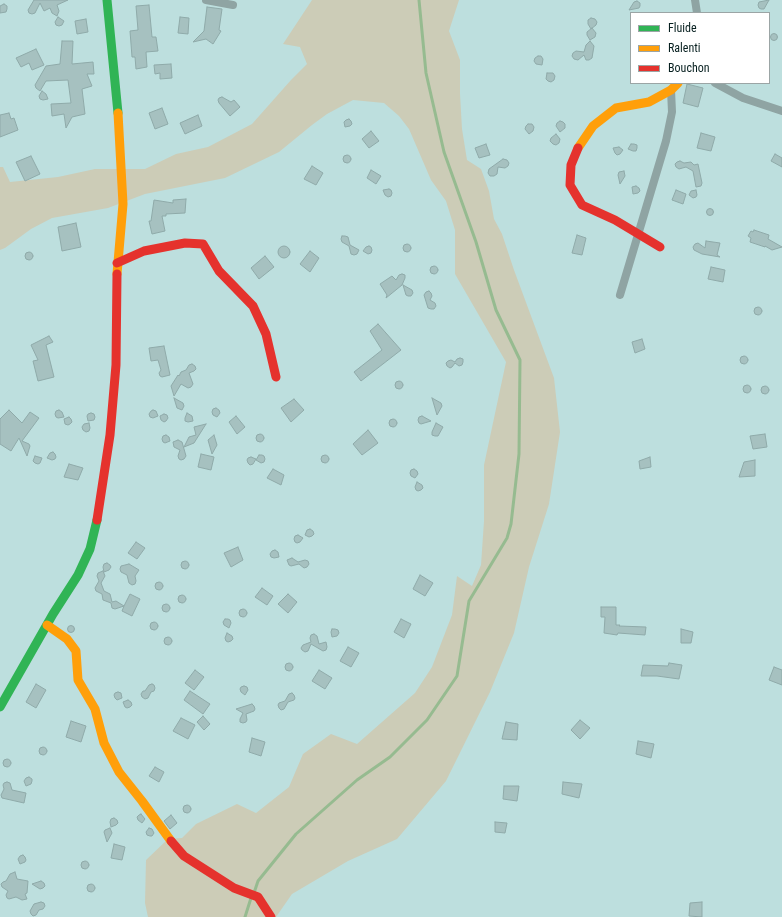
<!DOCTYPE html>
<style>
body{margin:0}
#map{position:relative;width:782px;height:917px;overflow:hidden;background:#bddfde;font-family:"Roboto Condensed",sans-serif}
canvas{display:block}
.legend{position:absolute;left:630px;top:12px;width:140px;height:72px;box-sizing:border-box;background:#fff;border:1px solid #9ba5a5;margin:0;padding:5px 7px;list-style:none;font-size:12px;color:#061f1f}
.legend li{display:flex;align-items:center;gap:8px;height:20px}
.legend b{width:20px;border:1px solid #9ba5a5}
</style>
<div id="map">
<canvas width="782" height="917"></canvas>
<ul class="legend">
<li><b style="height:5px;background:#30b455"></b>Fluide</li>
<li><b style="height:5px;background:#ff9f0a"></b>Ralenti</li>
<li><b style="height:5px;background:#e5322d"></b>Bouchon</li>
</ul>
</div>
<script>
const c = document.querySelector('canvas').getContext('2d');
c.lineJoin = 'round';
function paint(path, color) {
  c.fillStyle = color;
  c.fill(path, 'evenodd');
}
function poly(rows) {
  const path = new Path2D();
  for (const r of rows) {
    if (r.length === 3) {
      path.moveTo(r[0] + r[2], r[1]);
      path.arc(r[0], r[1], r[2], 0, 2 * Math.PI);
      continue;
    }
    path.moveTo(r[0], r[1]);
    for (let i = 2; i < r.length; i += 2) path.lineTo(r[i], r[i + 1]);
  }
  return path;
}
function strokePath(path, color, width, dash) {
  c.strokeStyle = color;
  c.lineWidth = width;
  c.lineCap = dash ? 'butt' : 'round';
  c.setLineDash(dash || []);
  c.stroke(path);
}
paint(poly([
 [312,0,459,0,449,31,460,60,460,94,462,129,467,160,481,169,489,191,494,219,502,234,514,270,554,378,560,432,549,504,529,567,514,633,490,692,446,781,397,839,348,861,292,894,276,917,148,917,145,903,146,860,168,839,182,838,196,824,237,804,256,813,289,787,303,754,331,734,357,744,415,693,432,667,452,615,457,576,472,586,481,565,484,521,484,465,506,362,455,274,455,230,446,201,431,180,409,129,399,116,384,103,353,100,327,114,312,125,279,152,225,178,145,194,108,208,52,218,31,229,5,248,0,250,0,167,3,167,10,182,58,177,95,169,145,169,176,154,208,147,252,124,291,80,307,64,300,47,283,44]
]), '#ccccb7');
strokePath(poly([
 [254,893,258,881,296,834,357,780,390,757,427,720,457,676,469,601,507,538,511,524,519,454,520,360,496,310,476,242,444,152,426,73,419,0],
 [245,917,251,898]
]), '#96bb90', 3);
const building = poly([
 [34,0,68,0,57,5,59,11,57,16,52,13,50,8,44,11,40,3,35,13,32,14,29,13,28,10,34,0],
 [769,0,764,9,761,9,759,8,758,5,759,2,769,0],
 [637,1,640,3,640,6,639,8,629,10,634,2,637,1],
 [4,4,7,6,7,9,6,12,0,13,0,6,4,4],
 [149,5,152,37,156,37,158,51,146,52,147,67,136,69,135,57,132,57,130,31,138,30,136,6,149,5],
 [207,7,222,9,219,30,221,31,213,44,206,39,193,42,204,31,207,7],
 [58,17,64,21,62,25,59,26,56,25,55,22,58,17],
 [180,17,189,18,188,34,178,33,180,17],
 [591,18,595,19,597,22,596,25,591,29,588,24,588,20,591,18],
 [86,19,88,32,77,34,75,21,86,19],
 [592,28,596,33,595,37,590,40,587,35,587,32,592,28],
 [774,37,3.5],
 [62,41,73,41,72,64,93,62,94,74,87,74,92,86,82,89,85,114,72,117,66,128,64,114,52,116,51,104,71,103,68,80,46,81,40,91,36,88,35,85,46,66,60,64,62,41],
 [590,41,594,46,592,58,589,60,586,60,584,55,578,60,574,59,572,56,573,53,576,51,584,52,586,45,590,41],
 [36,49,44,65,32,70,29,63,21,67,16,58,36,49],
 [538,56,541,56,543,59,542,65,536,64,534,61,535,58,538,56],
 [171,64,172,78,160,79,160,73,155,74,154,65,171,64],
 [547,73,553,73,555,76,554,80,551,82,548,81,546,79,547,73],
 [687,84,703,88,698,107,683,103,687,84],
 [42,91,46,94,48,99,43,100,40,99,39,96,42,91],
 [222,97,231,102,234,100,240,107,230,116,219,103,218,100,219,98,222,97],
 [162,108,168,124,155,129,149,113,162,108],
 [9,113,11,119,14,118,18,130,0,137,0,115,9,113],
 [198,115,202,126,185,134,180,123,198,115],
 [349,119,351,121,352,124,350,126,345,127,344,122,346,120,349,119],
 [560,121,563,122,565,124,565,128,560,132,556,126,557,123,560,121],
 [528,124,532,124,534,127,533,131,529,134,525,129,526,126,528,124],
 [371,131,379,141,369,148,362,139,371,131],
 [701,133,715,137,711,151,697,148,701,133],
 [556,134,560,139,559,143,556,145,553,144,550,141,551,138,556,134],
 [486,144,490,155,479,158,475,148,486,144],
 [631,144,634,144,637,145,637,148,636,151,633,151,628,149,631,144],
 [619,147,623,150,620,154,617,155,615,153,613,148,619,147],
 [775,154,782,158,782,167,771,161,775,154],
 [347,159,4],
 [31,156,40,174,25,181,16,162,31,156],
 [503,159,507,160,509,163,508,166,505,168,498,167,497,174,494,176,490,176,488,173,489,169,503,159],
 [680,161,684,163,691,162,694,165,698,164,702,183,701,186,696,187,693,171,686,167,679,169,676,167,675,164,677,162,680,161],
 [312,166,323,173,316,185,304,179,312,166],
 [371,170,381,176,376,184,367,178,371,170],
 [624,171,625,176,620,184,618,175,619,172,624,171],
 [636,186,639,188,640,191,638,193,633,194,632,187,636,186],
 [389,189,391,190,392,193,391,196,388,197,385,195,383,190,389,189],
 [676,190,686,194,683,204,672,200,676,190],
 [696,190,697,195,696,197,693,198,689,195,691,191,696,190],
 [186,199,185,213,166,214,166,216,162,216,165,231,152,234,149,221,151,221,154,200,173,203,173,200,186,199],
 [710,212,3.5],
 [76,223,81,247,62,251,58,227,76,223],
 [754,230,769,235,768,239,782,247,772,250,765,246,765,247,750,242,751,238,748,236,751,231,753,232,754,230],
 [577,235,586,238,582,255,572,253,577,235],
 [342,236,345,236,348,237,350,245,359,250,357,254,354,255,351,254,349,246,342,242,341,239,342,236],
 [706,241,720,243,717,255,720,257,702,254,694,250,693,247,695,244,698,243,705,248,706,241],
 [407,248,4],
 [369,246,371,247,372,250,371,253,368,254,363,251,366,247,369,246],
 [284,252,6],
 [310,251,319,258,310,272,300,264,310,251],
 [29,256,4],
 [265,256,274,267,259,279,251,268,265,256],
 [434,270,4],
 [711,267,725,270,723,282,708,279,711,267],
 [402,274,405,275,405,278,402,285,386,298,387,295,380,284,392,276,396,280,399,275,402,274],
 [403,285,412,290,413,293,411,296,408,296,406,295,403,285],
 [429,291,431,293,432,296,430,300,435,303,436,306,434,309,431,309,428,308,424,295,426,292,429,291],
 [758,311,4],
 [378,324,401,350,361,381,354,372,382,350,370,331,378,324],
 [49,336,53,342,46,345,54,377,38,381,33,361,38,360,31,345,49,336],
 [642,339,645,349,635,353,632,342,642,339],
 [164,346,170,375,162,377,160,376,159,373,161,370,158,360,151,361,149,348,164,346],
 [744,360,4],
 [460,358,463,359,463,362,462,365,459,366,455,363,452,367,450,368,447,366,446,363,448,361,451,360,455,362,457,359,460,358],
 [192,364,195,366,196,369,194,371,189,373,193,384,191,387,188,388,181,384,174,396,171,386,178,375,179,376,181,372,186,370,189,365,192,364],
 [399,385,4],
 [747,389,4],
 [765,390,4],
 [174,398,183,403,184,406,182,410,177,408,174,398],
 [432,398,441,403,442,406,437,415,432,398],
 [294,399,304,410,291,422,281,408,294,399],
 [216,408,219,410,220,413,217,417,213,415,212,412,213,409,216,408],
 [9,410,22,423,30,412,39,418,22,441,29,444,30,446,27,456,19,438,11,451,0,444,0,419,9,410],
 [59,410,62,412,64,417,58,418,56,417,55,414,56,411,59,410],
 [153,410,156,411,158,416,153,418,150,417,149,414,151,411,153,410],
 [91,413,94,414,95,417,94,420,88,421,87,416,88,414,91,413],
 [187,413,192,416,193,421,188,422,185,421,185,418,187,413],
 [164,414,167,415,168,418,166,421,164,422,161,420,160,416,164,414],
 [236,416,245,427,237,434,229,422,236,416],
 [422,416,431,421,421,424,419,423,418,420,419,417,422,416],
 [69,417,71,419,72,422,70,424,68,425,65,424,64,419,69,417],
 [393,423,4],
 [89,423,90,428,89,431,86,432,83,430,82,427,84,424,89,423],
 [436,423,443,427,438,436,435,436,432,435,432,432,436,423],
 [206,424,194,443,184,447,189,437,196,435,194,427,206,424],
 [368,430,378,443,362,455,353,444,368,430],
 [765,434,767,447,753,449,750,436,765,434],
 [260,438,4],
 [166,435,169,437,170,441,165,443,163,442,162,439,163,436,166,435],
 [214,435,217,445,212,454,208,440,214,435],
 [178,440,182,442,186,456,184,459,181,460,179,459,178,456,180,450,174,447,173,442,178,440],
 [53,452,55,454,56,457,55,459,52,460,47,458,50,453,53,452],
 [201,454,214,457,211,470,198,467,201,454],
 [259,455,262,455,264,456,265,459,264,462,261,463,256,460,259,455],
 [325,459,4],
 [35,456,42,458,40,463,38,464,35,463,33,461,35,456],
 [251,457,256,459,253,464,250,465,248,463,247,460,248,458,251,457],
 [650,457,651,467,640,469,639,461,650,457],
 [755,460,755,476,739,477,744,462,755,460],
 [69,464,83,468,78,480,64,477,69,464],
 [273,469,284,475,281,485,267,478,273,469],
 [414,469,417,471,418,474,415,478,411,476,410,473,411,470,414,469],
 [417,482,422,485,423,488,421,490,418,491,416,490,415,487,417,482],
 [310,529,313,531,314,534,312,536,309,537,305,535,307,530,310,529],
 [298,535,303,538,300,542,297,543,295,542,294,539,295,536,298,535],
 [136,542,145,548,137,559,128,553,136,542],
 [238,547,243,560,231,567,224,553,238,547],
 [275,550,278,552,279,557,274,558,271,557,270,554,272,551,275,550],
 [292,558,298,562,305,560,308,561,309,564,307,567,304,568,299,564,291,566,289,565,287,560,292,558],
 [185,565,4],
 [107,563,110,565,111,567,109,570,104,572,103,567,104,564,107,563],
 [129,564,139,570,135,576,136,581,135,584,132,585,129,583,127,575,121,572,120,569,121,566,129,564],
 [103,571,105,576,101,583,104,591,110,594,112,602,116,601,124,606,130,594,140,599,132,616,122,611,124,606,115,609,112,608,111,603,103,600,102,594,96,591,95,588,99,581,97,576,98,573,103,571],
 [420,575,433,583,425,596,413,589,420,575],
 [159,586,4],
 [262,588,273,596,267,605,255,597,262,588],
 [288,594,297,602,288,613,278,604,288,594],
 [182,599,4],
 [166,608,4],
 [601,607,616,607,616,625,620,625,619,626,646,627,645,635,618,633,617,635,604,633,605,617,601,617,601,607],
 [243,613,4],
 [225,619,228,619,230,620,231,623,229,628,224,625,223,622,225,619],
 [401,619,411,624,404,638,394,632,401,619],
 [154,626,4],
 [71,629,3.5],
 [332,629,335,629,338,630,339,633,337,636,332,637,331,632,332,629],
 [681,629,693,632,691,643,681,643,681,629],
 [227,633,232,636,233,639,231,641,228,642,226,641,225,638,227,633],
 [314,634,317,636,319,644,326,642,327,647,326,650,323,651,311,644,308,651,305,652,302,650,301,648,303,645,311,642,310,638,311,635,314,634],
 [168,641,4],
 [348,647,359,653,351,667,340,661,348,647],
 [669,663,682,665,679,679,657,676,641,676,643,665,668,666,669,663],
 [289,667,4],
 [774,667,782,670,782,685,769,680,774,667],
 [195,670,204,677,194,690,185,683,195,670],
 [319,670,332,678,325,689,312,681,319,670],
 [36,684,46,690,36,708,26,702,36,684],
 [152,684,154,685,155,688,154,691,151,692,148,698,145,699,142,697,141,694,143,691,145,691,149,685,152,684],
 [244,686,247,687,248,690,245,695,241,692,240,689,241,687,244,686],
 [190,691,210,704,203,714,184,700,190,691],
 [118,692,121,693,122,698,117,700,115,698,114,695,115,693,118,692],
 [292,693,294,695,295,698,294,700,288,702,284,709,281,710,279,708,278,705,279,703,285,701,289,694,292,693],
 [128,700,131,702,132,705,130,707,127,708,125,707,123,702,128,700],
 [252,704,254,706,255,709,254,711,246,714,247,720,246,722,243,723,240,722,240,719,243,713,236,709,252,704],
 [203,716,210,724,204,730,197,722,203,716],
 [181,718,195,725,188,739,173,731,181,718],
 [580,720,590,728,580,739,571,730,580,720],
 [71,721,86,726,81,742,66,737,71,721],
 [506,722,518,724,517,740,502,739,506,722],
 [252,738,265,742,261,756,249,752,252,738],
 [638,741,654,744,651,758,636,754,638,741],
 [43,751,4],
 [7,763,4],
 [155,767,164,772,159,782,149,776,155,767],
 [29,777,32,779,32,781,31,784,26,786,24,781,26,778,29,777],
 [7,782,10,783,12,790,26,793,24,803,2,798,1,795,4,789,3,785,4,783,7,782],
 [563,782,582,784,579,798,562,794,563,782],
 [504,786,519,786,517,801,503,799,504,786],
 [187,809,4],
 [141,814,145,819,142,823,138,820,137,817,139,815,141,814],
 [171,815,177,823,170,829,164,821,171,815],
 [114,818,117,820,118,823,116,825,111,827,110,822,111,819,114,818],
 [495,822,507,823,505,833,495,832,495,822],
 [110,828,112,833,107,842,104,832,105,830,110,828],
 [149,828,152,829,154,833,152,836,150,836,147,835,146,832,149,828],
 [114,844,125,847,122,860,111,858,114,844],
 [23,855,25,857,26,860,25,862,20,864,18,859,20,856,23,855],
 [85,865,4],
 [15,872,17,879,28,881,27,893,25,894,27,899,22,900,16,897,9,899,7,898,6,895,8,891,2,887,1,884,3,882,6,881,10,874,15,872],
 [41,881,44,883,45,886,43,888,40,889,32,884,41,881],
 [91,888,4],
 [41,902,44,903,45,906,43,909,39,910,36,915,33,916,31,914,30,911,34,904,41,902],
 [702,902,702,917,689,916,690,903,702,902]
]);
paint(building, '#a6c1c0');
strokePath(building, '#8faaa9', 1);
strokePath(poly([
 [206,0,233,5],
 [695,0,697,13],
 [715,83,743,98,782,111],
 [620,295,666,141,672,112,671,90]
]), '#8fa4a3', 8);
strokePath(poly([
 [107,0,118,113],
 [0,707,53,614,78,575,90,549,97,520]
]), '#30b455', 9);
strokePath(poly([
 [578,148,593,126,616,108,649,102,671,90,678,83],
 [117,274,123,204,118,113],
 [47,625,67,639,76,651,78,680,95,709,104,743,119,772,142,801,171,841]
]), '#ff9f0a', 9);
strokePath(poly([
 [578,148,571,165,570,185,582,205,615,220,660,247],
 [117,263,144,251,185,243,203,244,219,271,253,306,266,334,276,377],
 [97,520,110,435,116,365,117,274],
 [171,841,184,856,234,888,258,897,271,917]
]), '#e5322d', 9);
</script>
